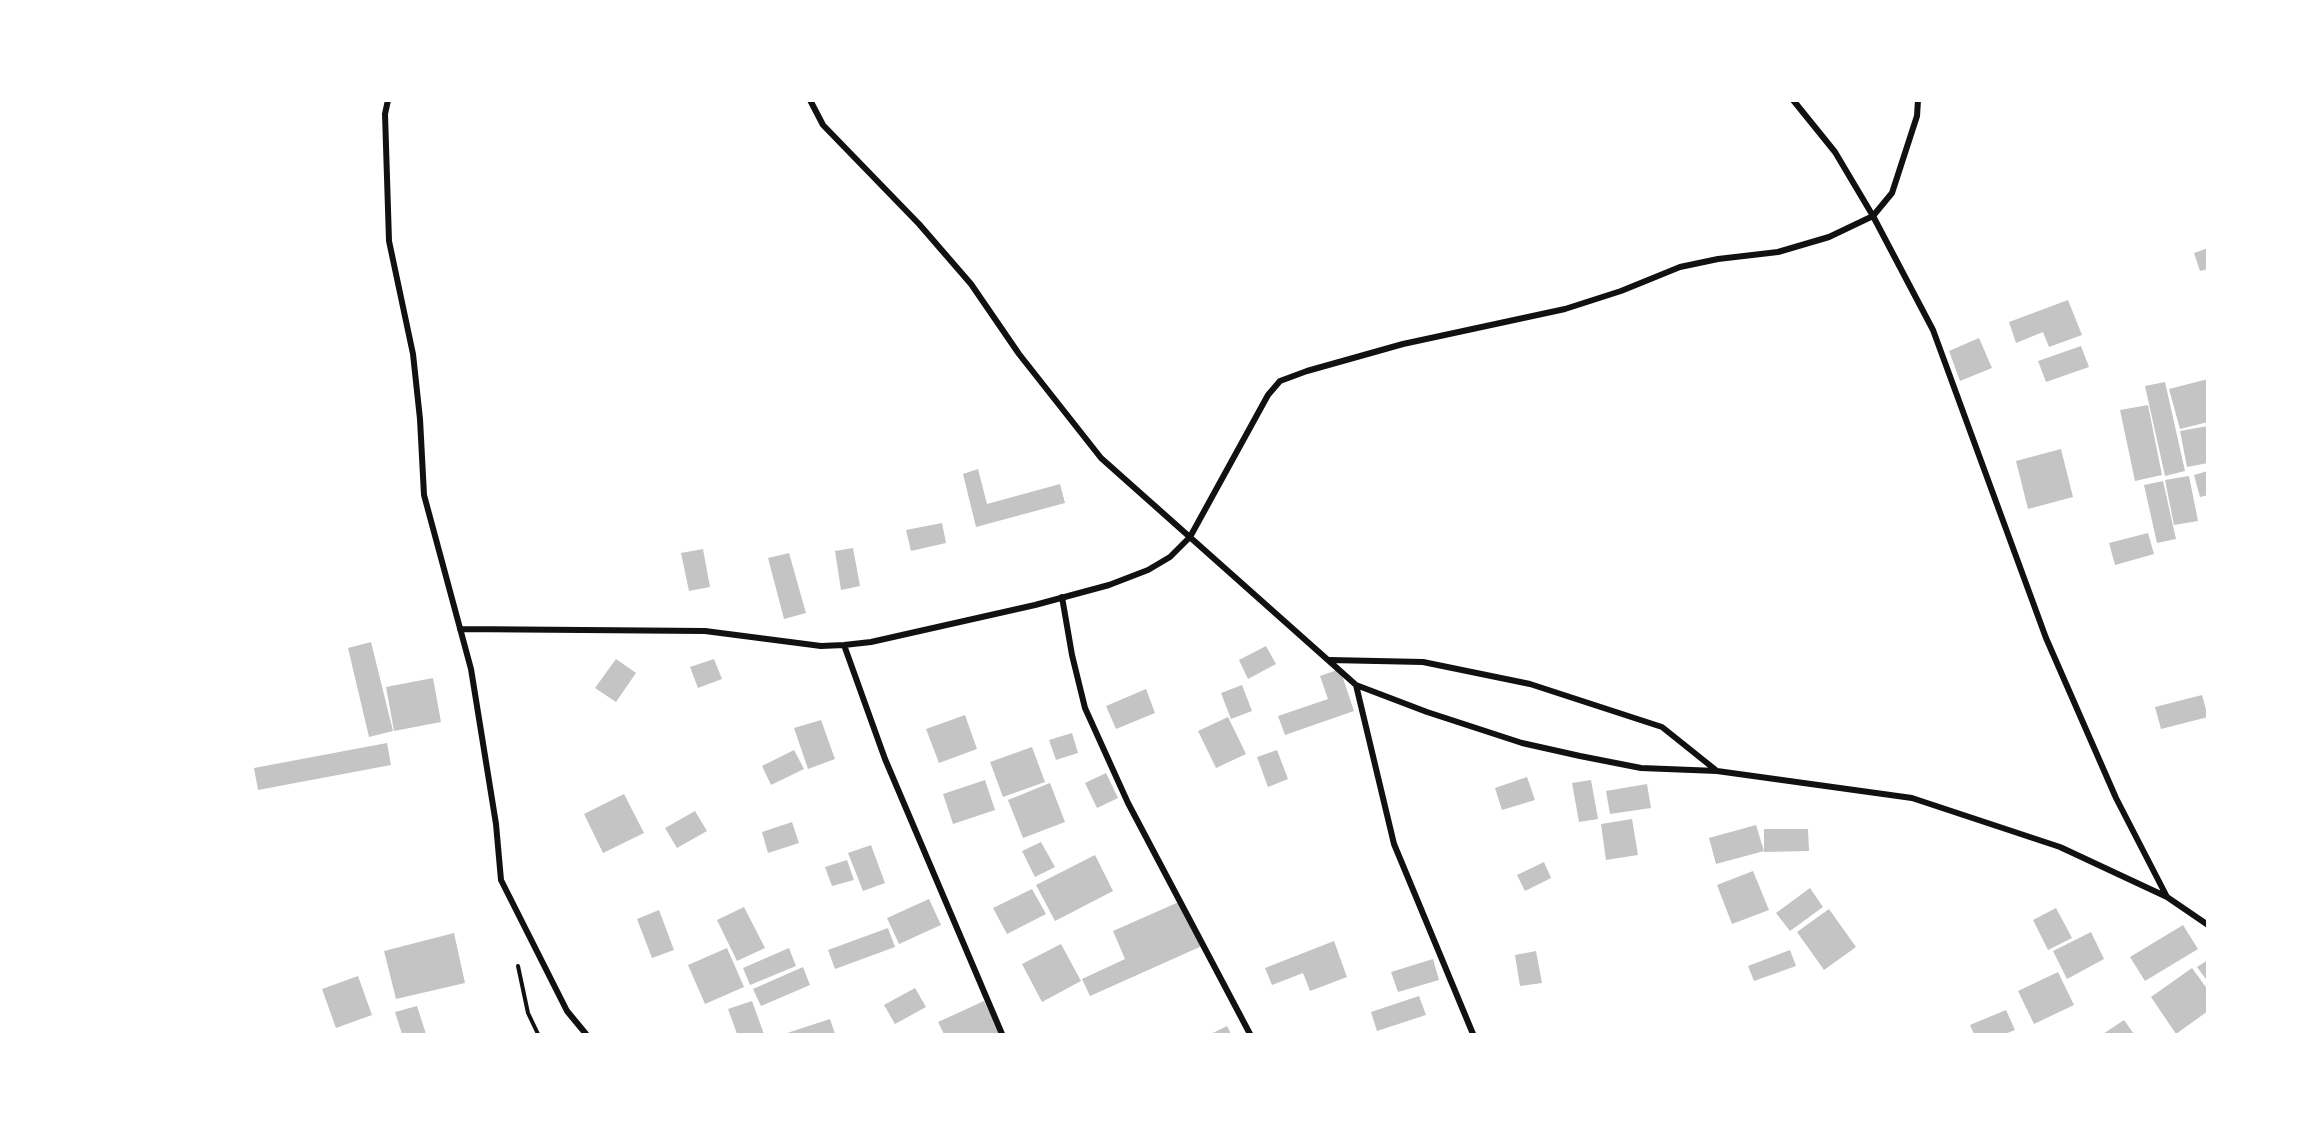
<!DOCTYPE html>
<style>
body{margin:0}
#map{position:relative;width:2308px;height:1135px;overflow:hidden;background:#fff;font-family:"PT Sans Narrow",sans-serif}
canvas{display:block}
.frame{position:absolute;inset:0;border:102px solid #fff;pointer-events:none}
</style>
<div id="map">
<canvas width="2308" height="1135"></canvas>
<div class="frame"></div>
</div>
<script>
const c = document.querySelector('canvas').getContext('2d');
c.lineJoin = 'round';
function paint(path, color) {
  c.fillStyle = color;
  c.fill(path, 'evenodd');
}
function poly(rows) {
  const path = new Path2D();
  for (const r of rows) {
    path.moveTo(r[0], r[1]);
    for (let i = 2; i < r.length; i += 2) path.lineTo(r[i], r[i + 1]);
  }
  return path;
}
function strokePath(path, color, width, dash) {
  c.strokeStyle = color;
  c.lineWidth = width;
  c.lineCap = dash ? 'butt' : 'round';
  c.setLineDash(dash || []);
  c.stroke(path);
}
paint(poly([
 [2208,248,2208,269,2200,271,2194,253],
 [2068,300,2082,335,2049,347,2043,332,2016,343,2009,322],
 [1979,338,1992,368,1960,381,1949,351],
 [2081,346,2089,367,2046,382,2038,361],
 [2208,379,2208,422,2180,429,2169,389],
 [2165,382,2185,471,2165,476,2145,386],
 [2148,405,2162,475,2135,481,2120,410],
 [2208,426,2208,463,2187,467,2180,431],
 [2061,449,2073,497,2028,509,2016,461],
 [978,469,987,504,1060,484,1065,503,976,527,963,474],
 [2208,471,2208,495,2200,497,2194,475],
 [2189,476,2198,521,2174,525,2165,480],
 [2163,481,2176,539,2157,543,2144,485],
 [942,523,946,543,911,551,906,530],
 [2148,533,2154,554,2115,565,2109,543],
 [853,548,860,586,841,590,835,551],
 [703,549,710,587,689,591,681,553],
 [789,553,806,613,784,619,768,558],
 [371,642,393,731,369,737,348,648],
 [1266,646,1276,664,1248,679,1239,660],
 [616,659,636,673,616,702,595,688],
 [714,659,722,679,698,688,690,667],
 [1340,669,1354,711,1285,735,1278,716,1328,699,1320,676],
 [433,678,441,722,394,731,386,687],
 [1242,685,1252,711,1231,719,1221,693],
 [1146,689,1155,713,1116,729,1106,706],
 [2202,695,2208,717,2161,729,2155,707],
 [965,715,977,749,939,763,926,729],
 [1228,717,1246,754,1216,768,1198,731],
 [821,720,835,759,808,769,794,728],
 [1072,733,1078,753,1056,760,1049,740],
 [387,743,391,765,258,790,254,768],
 [1032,747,1045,782,1003,797,990,762],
 [794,750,804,769,771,785,762,766],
 [1277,750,1288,779,1268,787,1257,757],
 [1106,773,1118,798,1097,808,1085,783],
 [1527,777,1535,800,1502,810,1495,788],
 [985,780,995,810,953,824,943,794],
 [1591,780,1598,819,1579,822,1572,783],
 [1050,783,1065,822,1023,838,1008,800],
 [1647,784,1651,808,1610,814,1606,791],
 [624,794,644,833,603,853,584,814],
 [695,811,707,831,677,848,665,828],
 [1632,819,1638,855,1606,860,1601,824],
 [792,822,799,843,768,853,762,832],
 [1756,825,1764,851,1716,864,1709,838],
 [1764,829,1808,829,1809,851,1764,852],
 [1041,842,1055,867,1035,877,1022,851],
 [871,845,885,883,863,891,848,853],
 [1095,855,1113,891,1055,921,1036,885],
 [847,860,854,880,832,886,825,867],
 [1544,862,1551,878,1525,891,1517,875],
 [1753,871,1769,910,1732,924,1717,885],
 [1810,888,1823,907,1790,931,1776,913],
 [1032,889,1046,914,1007,934,993,908],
 [929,899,941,925,899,944,887,918],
 [1181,901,1202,946,1090,996,1082,979,1125,959,1113,931],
 [744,907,765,948,737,961,717,920],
 [2056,908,2072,938,2048,950,2033,920],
 [1829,909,1856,947,1824,970,1797,932],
 [659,910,674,950,652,958,637,919],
 [2183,925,2198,949,2145,981,2130,957],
 [888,928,895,947,835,969,828,950],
 [2091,932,2104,959,2067,979,2053,951],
 [454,933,465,983,396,999,384,951],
 [1334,941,1347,977,1310,991,1303,973,1272,985,1265,968],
 [1061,944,1081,981,1042,1002,1022,964],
 [727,948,744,987,705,1004,688,965],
 [789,948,796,966,750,985,743,968],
 [1790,950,1796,966,1754,981,1748,966],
 [1536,951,1542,983,1520,986,1515,955],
 [1433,959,1439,980,1398,992,1391,972],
 [2208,960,2208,982,2197,967],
 [803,967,810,985,761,1006,753,989],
 [2192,968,2208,990,2208,1011,2176,1034,2151,997],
 [2058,972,2074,1005,2034,1024,2018,991],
 [358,976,372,1015,336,1028,322,989],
 [915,988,926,1007,895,1024,884,1005],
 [1419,996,1426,1015,1377,1031,1371,1012],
 [752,1001,764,1034,737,1034,728,1009],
 [984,1001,1000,1034,944,1034,938,1022],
 [417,1006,426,1034,402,1034,395,1012],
 [2006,1010,2015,1030,2005,1034,1974,1034,1970,1025],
 [830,1019,835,1034,784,1034],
 [2124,1020,2134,1034,2103,1034],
 [1227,1026,1231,1034,1211,1034]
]), '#c4c4c4');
strokePath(poly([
 [518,966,528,1013,538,1034]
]), '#111', 4);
strokePath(poly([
 [388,100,385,114,389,241,413,354,420,419,424,495,471,669,496,824,501,880,567,1011,586,1034],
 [810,100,823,125,919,224,971,284,1019,354,1101,458,1356,685,1427,712,1522,743,1580,756,1641,768,1717,771,1912,798,2060,847,2167,897,2208,925],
 [1793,100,1835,152,1873,216,1933,330,2046,638,2116,798,2167,897],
 [1062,597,1072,655,1085,708,1128,803,1250,1034],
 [460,629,705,631,821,646,844,645,871,642,1035,605,1109,585,1148,570,1170,557,1190,537,1268,395,1280,381,1307,371,1403,344,1565,309,1621,291,1680,267,1718,259,1778,252,1829,237,1873,216,1892,193,1917,116,1918,100],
 [844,645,885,759,1002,1034],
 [1330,660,1423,662,1530,684,1662,727,1717,771],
 [1356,685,1394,844,1473,1034]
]), '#111', 6);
</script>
